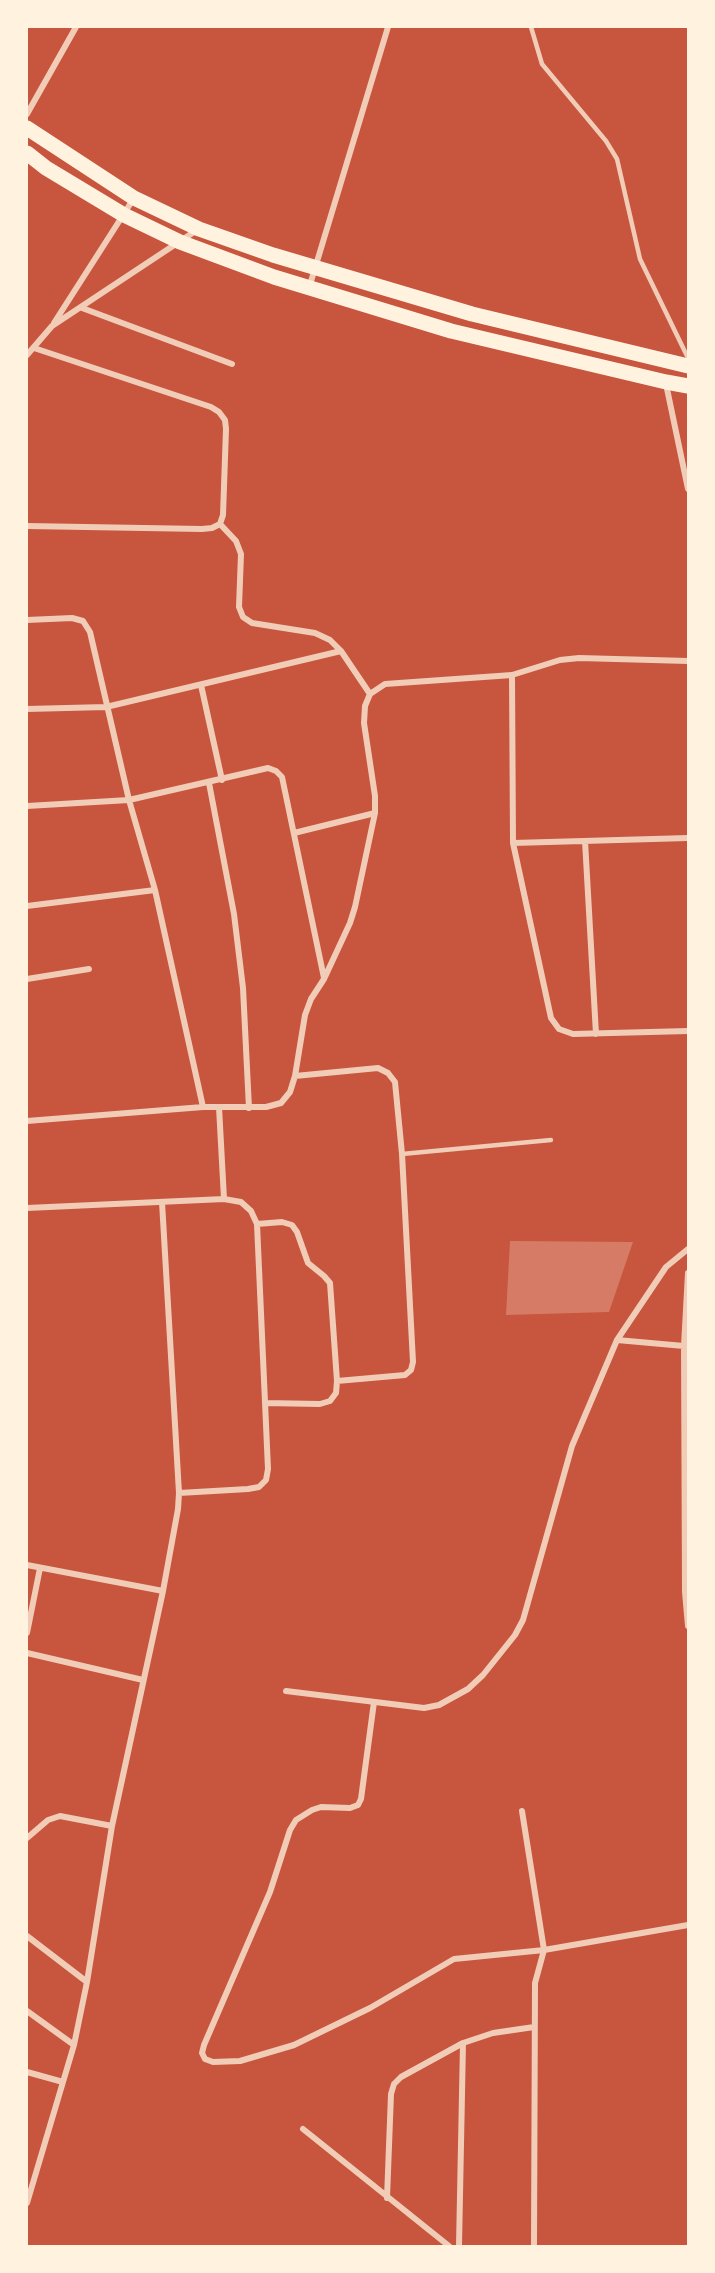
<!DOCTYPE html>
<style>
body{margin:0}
#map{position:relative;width:715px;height:2273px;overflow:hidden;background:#c8553d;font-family:"Sofia Sans Condensed",sans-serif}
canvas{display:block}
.frame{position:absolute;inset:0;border:28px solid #fff3e0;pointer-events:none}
</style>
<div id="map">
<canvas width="715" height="2273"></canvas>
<div class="frame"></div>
</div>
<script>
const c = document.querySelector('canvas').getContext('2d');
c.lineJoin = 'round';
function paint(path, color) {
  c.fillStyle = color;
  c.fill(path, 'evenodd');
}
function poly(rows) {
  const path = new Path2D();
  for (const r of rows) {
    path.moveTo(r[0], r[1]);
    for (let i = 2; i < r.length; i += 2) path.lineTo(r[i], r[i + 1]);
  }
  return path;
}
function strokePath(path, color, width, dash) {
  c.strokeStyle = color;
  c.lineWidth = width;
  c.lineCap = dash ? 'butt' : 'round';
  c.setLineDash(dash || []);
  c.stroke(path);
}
paint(poly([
 [510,1241,633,1242,609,1312,506,1315]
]), '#d67c66');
strokePath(poly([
 [531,27,542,64,606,141,617,159,640,259,688,358],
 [402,1154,551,1140]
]), '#f1ccb7', 4.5);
strokePath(poly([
 [27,114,76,27],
 [309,288,388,27],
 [82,308,232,364],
 [54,323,134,198],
 [27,355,52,326,197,230],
 [666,384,688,489],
 [220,524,236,541,241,554,239,607,243,617,252,623,315,633,330,640,341,651,370,694],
 [27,526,202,529,212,528,220,524,223,515,226,429,225,420,219,412,211,407,34,348],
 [27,620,72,618,83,621,90,632,129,800,155,890,203,1107],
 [512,675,513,843,551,1018,559,1029,573,1034,688,1031],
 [201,685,222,780],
 [27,709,106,707,341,651],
 [209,783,234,914,243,988,249,1108],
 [27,806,129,800,268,768,276,771,282,777,324,978],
 [294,833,375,813],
 [585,841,596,1034],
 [513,843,688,838],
 [27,906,155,890],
 [27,979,89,969],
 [295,1076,378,1068,388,1073,395,1082,402,1154,413,1362,411,1370,405,1375,337,1381],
 [219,1107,224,1199],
 [27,1121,203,1107,266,1107,281,1103,290,1092,295,1076,305,1015,311,999,324,979,350,923,355,907,375,813,375,796,364,723,365,706,370,694,385,684,512,675,560,660,579,658,688,661],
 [27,1208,224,1199,241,1202,251,1211,257,1224,268,1469,266,1480,259,1487,248,1489,179,1493],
 [257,1224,282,1222,292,1225,297,1232,308,1263,324,1276,330,1283,337,1381,336,1393,330,1401,320,1404,265,1403],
 [688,1273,684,1346,685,1592,688,1626],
 [617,1340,684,1346],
 [27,1565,163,1591],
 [27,1633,40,1568],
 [27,1653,143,1680],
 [286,1691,424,1708,439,1705,468,1689,483,1675,515,1635,523,1620,572,1446,617,1340,666,1267,688,1249],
 [374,1702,361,1799,358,1805,350,1808,321,1807,312,1810,296,1820,290,1830,270,1892,204,2045,202,2053,205,2059,213,2062,240,2061,294,2045,370,2008,454,1959,544,1950,688,1925],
 [522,1811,544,1950,535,1983,534,2246],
 [27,1838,48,1820,60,1816,112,1826],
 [27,1936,87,1982],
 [27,2011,74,2045],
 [27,2072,63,2082],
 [303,2129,449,2246],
 [387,2198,391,2094,394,2084,401,2077,463,2043,493,2033,534,2027],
 [27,2203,74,2045,87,1982,112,1826,163,1591,178,1509,179,1493,162,1202],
 [459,2246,463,2043]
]), '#f1ccb7', 6);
strokePath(poly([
 [27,128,134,198,199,229,273,255,472,314,688,366],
 [27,153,46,168,124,215,180,242,274,277,451,331,666,382,688,386]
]), '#fff3e0', 15);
</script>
